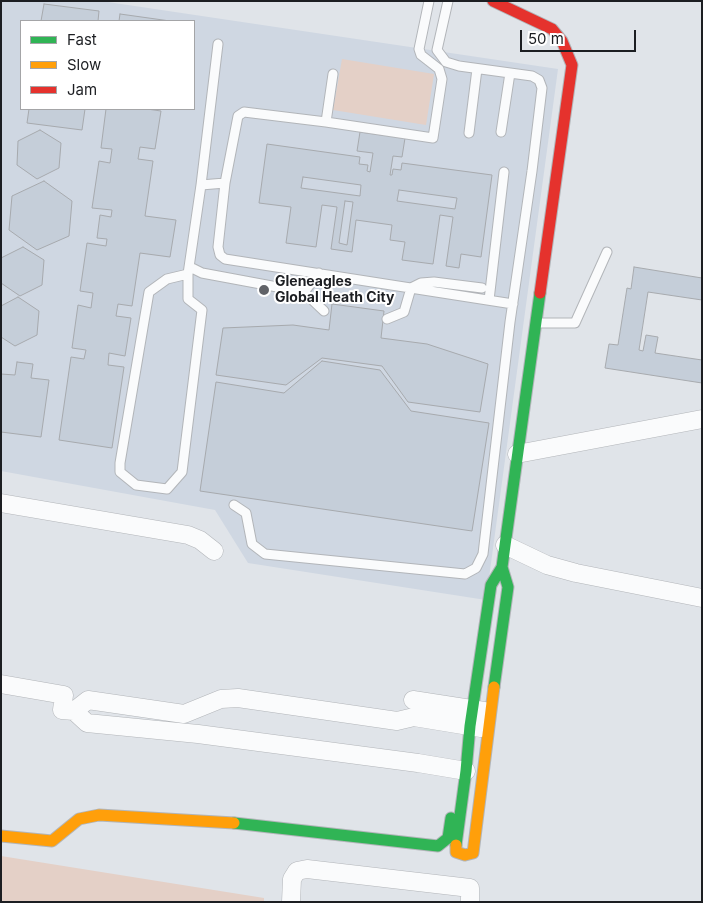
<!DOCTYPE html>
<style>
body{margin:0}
#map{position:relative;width:703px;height:903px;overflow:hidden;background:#e0e4e9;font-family:Inter,sans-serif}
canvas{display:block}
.frame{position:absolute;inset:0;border:2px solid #1c1e22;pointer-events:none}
.legend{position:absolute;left:20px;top:20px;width:175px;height:90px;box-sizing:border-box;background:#fff;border:1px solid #a4a5a7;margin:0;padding:6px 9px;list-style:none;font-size:15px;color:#1c1e22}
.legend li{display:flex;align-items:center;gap:10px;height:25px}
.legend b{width:25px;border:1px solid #a4a5a7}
.scale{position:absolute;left:520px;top:30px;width:116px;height:22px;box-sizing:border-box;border:2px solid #1c1e22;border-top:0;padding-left:6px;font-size:15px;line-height:18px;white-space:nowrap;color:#1c1e22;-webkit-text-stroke:4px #fff;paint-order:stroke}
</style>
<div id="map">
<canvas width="703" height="903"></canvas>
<div class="frame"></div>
<ul class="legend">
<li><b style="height:6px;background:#30b455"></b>Fast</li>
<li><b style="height:6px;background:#ff9f0a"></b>Slow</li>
<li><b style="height:6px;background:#e5322d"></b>Jam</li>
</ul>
<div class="scale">50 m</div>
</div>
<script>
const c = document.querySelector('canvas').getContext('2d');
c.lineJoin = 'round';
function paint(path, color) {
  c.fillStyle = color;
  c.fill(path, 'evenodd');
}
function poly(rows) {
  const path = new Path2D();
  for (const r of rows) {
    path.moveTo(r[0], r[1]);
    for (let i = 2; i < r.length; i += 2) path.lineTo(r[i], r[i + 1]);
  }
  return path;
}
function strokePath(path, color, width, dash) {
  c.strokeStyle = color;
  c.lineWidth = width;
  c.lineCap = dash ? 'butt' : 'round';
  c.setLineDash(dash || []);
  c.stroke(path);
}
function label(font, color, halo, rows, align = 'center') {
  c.font = font + ' Inter,sans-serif';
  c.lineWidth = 4;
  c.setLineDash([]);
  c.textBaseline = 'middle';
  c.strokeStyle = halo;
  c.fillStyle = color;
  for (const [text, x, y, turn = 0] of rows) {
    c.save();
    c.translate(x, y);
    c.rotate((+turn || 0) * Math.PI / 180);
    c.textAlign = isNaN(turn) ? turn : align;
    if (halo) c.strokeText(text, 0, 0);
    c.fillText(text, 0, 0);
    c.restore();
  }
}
paint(poly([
 [1,1,101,1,558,69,486,600,248,563,215,510,1,471],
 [21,21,194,21,194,109,21,109]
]), '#cfd7e2');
paint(poly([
 [342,59,434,74,426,125,333,110],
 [1,856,264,898,264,902,1,902]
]), '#e4d0c7');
const building = poly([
 [44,4,99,11,98,21,41,21,44,4],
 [120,14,170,21,119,21,120,14],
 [29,109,85,109,82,130,27,123,29,109],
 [106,109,147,109,161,111,155,149,140,147,138,159,153,161,145,216,176,220,170,257,140,253,132,306,118,304,116,316,131,318,125,356,109,353,108,365,124,367,112,448,59,440,71,357,84,359,86,350,72,348,78,305,91,308,93,293,80,291,87,243,106,246,107,239,97,238,100,215,111,217,112,210,92,208,99,161,110,163,112,149,101,148,106,109],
 [40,130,61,143,59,168,37,179,17,165,18,141,40,130],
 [360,132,405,138,402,157,393,156,390,175,392,175,393,169,401,170,402,163,492,175,481,257,461,254,459,268,446,266,453,217,440,215,433,264,402,260,405,242,390,240,392,225,356,220,352,252,331,249,337,207,322,205,316,247,286,243,291,207,259,203,267,144,360,157,359,164,368,165,367,171,370,172,373,153,357,151,360,132],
 [303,177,361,185,360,196,301,188,303,177],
 [399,190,457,198,455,209,397,201,399,190],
 [345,201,353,202,347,245,339,243,345,201],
 [44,181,72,201,69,236,37,250,9,230,12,196,44,181],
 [23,247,44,260,42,285,20,296,1,283,1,258,23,247],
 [634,267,702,278,702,300,648,292,639,350,643,351,646,335,658,337,655,353,702,360,702,383,605,368,609,344,618,345,627,288,631,289,634,267],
 [18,297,39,311,37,335,15,346,1,337,1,306,18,297],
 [332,304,384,311,381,338,427,344,488,364,480,412,408,402,382,366,322,358,286,385,216,375,223,328,293,325,329,330,332,304],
 [322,361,380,370,411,411,489,423,472,531,200,491,216,382,284,393,322,361],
 [17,362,33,364,31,378,49,380,41,437,1,432,1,374,15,375,17,362]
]);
paint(building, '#c5ced9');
strokePath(building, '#a7aaae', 1);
const lane = poly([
 [326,122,333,74],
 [501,132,510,73],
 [469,133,477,69],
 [225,183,218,247,220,255,225,259,513,304],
 [201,185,218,44],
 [190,267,202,273,304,292,324,311],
 [188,274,167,279,149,292,120,463,120,472,136,485,167,489,182,472,202,310,188,299,188,274,201,185,225,183,238,116,244,112,326,122,433,138,442,79,439,69,421,55,419,49,429,1],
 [304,292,319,273],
 [489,300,504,172],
 [387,319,404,312,411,288,421,283,434,282,482,288],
 [538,323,575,323,607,252],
 [234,505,246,513,252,544,265,554,465,574,476,568,483,554,510,322,532,171,542,88,539,80,532,76,459,66,446,62,437,50,448,1]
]);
const street = poly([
 [517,454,702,419],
 [1,503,188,535,200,540,214,551],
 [505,545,547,565,576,573,702,598],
 [1,684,64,695,62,710,74,711,87,723,198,734,418,763,466,771],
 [413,700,484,711],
 [74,711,88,700,184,714,221,699,238,698,397,721,414,717,481,728],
 [291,902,292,879,297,871,307,869,470,888,470,902]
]);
const fast = poly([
 [494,687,508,587,502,567,540,293],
 [234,823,438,846,448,838,451,818],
 [456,845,466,771,470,726,491,585,502,567]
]);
const slow = poly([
 [1,836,52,841,79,819,99,815,234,823],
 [456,845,456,852,465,855,473,853,494,687]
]);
const jam = poly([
 [493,1,552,29,562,41,572,65,540,293]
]);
strokePath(lane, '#b2b5b9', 11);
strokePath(street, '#b2b5b9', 19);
strokePath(fast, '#b2b5b9', 13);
strokePath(slow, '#b2b5b9', 13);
strokePath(jam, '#b2b5b9', 13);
strokePath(lane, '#fafbfc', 9);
strokePath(street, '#fafbfc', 18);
strokePath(fast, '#30b455', 11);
strokePath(slow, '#ff9f0a', 11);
strokePath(jam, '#e5322d', 11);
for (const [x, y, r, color] of [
 [264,290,6,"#616368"]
]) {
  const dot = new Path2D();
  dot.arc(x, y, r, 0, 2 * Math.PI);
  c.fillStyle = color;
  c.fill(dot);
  strokePath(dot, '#fff', 2);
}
label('bold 14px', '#1c1e22', '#fff', [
 ["Gleneagles",275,282],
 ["Global Heath City",275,298]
], 'left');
</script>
